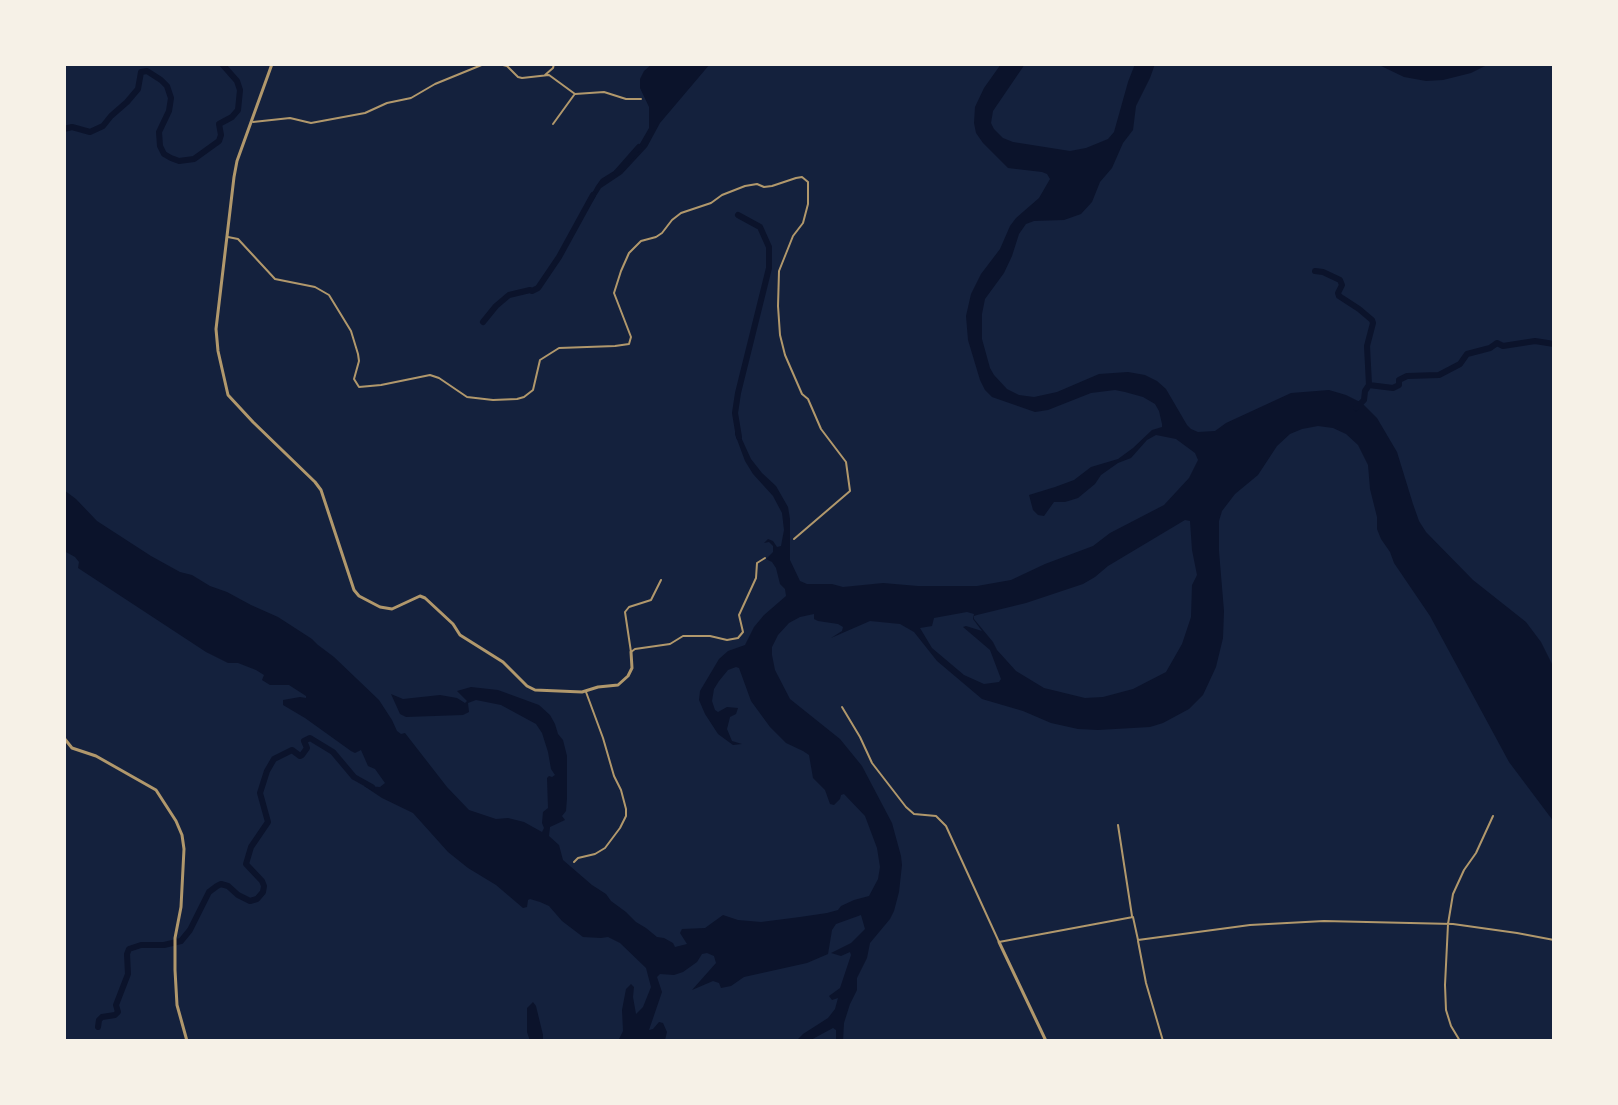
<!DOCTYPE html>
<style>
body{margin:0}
#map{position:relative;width:1618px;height:1105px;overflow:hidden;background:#14213d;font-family:Helvetica,sans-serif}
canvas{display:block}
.frame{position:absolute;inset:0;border:66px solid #f6f1e7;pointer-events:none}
</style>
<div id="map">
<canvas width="1618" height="1105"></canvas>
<div class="frame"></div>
</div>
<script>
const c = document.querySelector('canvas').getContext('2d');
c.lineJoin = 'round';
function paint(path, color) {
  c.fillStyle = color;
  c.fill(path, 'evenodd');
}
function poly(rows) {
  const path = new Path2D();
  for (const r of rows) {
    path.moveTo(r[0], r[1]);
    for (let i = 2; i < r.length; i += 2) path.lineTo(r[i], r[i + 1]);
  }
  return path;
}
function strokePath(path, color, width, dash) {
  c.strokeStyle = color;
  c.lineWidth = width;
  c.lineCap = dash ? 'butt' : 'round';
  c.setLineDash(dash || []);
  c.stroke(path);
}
paint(poly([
 [652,64,710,64,660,123,647,147,622,174,601,188,589,207,589,199,596,186,601,179,630,161,649,128,649,107,640,88,640,79,644,71],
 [1001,64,1025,64,993,111,991,123,994,129,1003,138,1013,142,1070,151,1086,148,1108,139,1114,132,1128,82,1135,64,1155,64,1150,78,1136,106,1133,130,1123,143,1112,168,1100,182,1092,202,1081,214,1064,220,1034,221,1026,224,1019,234,1012,256,1004,273,985,299,982,314,982,339,990,368,994,375,1007,389,1019,395,1034,397,1057,392,1099,374,1128,372,1145,375,1157,381,1166,389,1187,425,1191,429,1198,432,1215,431,1226,423,1291,393,1329,390,1346,395,1362,403,1377,418,1397,452,1413,504,1419,521,1426,532,1473,580,1526,622,1541,642,1554,668,1554,822,1509,762,1430,616,1394,563,1390,552,1381,539,1377,529,1377,517,1370,489,1368,465,1358,445,1346,434,1333,428,1318,426,1302,429,1290,434,1277,446,1258,475,1235,494,1222,511,1219,521,1219,551,1224,611,1223,638,1216,667,1203,695,1189,709,1163,723,1150,727,1098,730,1078,729,1051,723,1023,711,982,699,937,661,914,632,900,624,870,621,831,638,842,631,843,627,838,624,818,621,814,619,814,614,800,617,789,623,778,635,772,647,772,655,775,670,790,699,840,739,862,766,892,823,901,856,902,865,899,892,894,911,890,919,870,943,867,958,857,978,857,990,850,1004,844,1023,843,1041,836,1041,836,1030,833,1028,809,1041,796,1041,803,1034,828,1018,835,1009,838,998,832,1000,829,996,840,988,851,955,850,952,841,956,831,953,851,943,865,929,861,915,836,924,832,930,828,954,807,963,744,977,731,986,721,988,719,983,713,981,692,990,716,963,714,956,707,953,702,954,697,962,683,972,674,975,660,974,657,977,662,992,649,1030,653,1029,659,1022,663,1023,667,1032,665,1040,664,1041,618,1041,623,1031,622,1010,626,989,631,984,634,987,633,997,636,1014,643,1007,651,987,646,968,620,943,608,937,601,938,583,937,562,921,549,906,540,902,530,899,528,900,527,907,523,908,496,885,468,868,448,852,413,813,382,798,364,786,380,787,385,783,375,769,368,766,361,750,355,753,351,751,305,718,283,705,283,700,300,697,306,698,306,696,289,685,270,685,262,680,264,675,256,670,238,663,228,663,206,652,78,568,79,562,75,557,64,551,64,490,76,499,97,521,151,556,180,572,192,575,210,586,227,592,251,605,278,617,312,639,318,645,334,657,379,700,392,720,397,731,401,734,405,733,447,787,469,810,496,819,508,818,524,822,542,832,544,828,542,823,543,812,548,808,547,778,549,776,552,777,555,775,551,769,548,752,542,733,536,724,501,705,476,700,468,703,469,712,463,715,406,717,400,714,391,694,403,699,440,695,457,698,465,703,467,701,457,691,471,687,498,690,539,705,550,715,555,724,558,734,563,740,567,756,567,798,566,811,562,816,565,820,550,827,549,836,559,845,563,860,592,885,606,894,611,901,626,912,636,922,646,928,657,937,664,938,673,943,675,947,687,944,680,933,682,929,705,928,723,915,738,920,761,922,800,917,827,913,838,910,841,906,854,900,869,896,878,879,880,867,877,848,865,816,844,794,841,795,840,799,834,805,830,804,825,790,813,778,809,755,803,751,786,743,770,727,751,701,739,668,736,667,728,670,719,681,714,689,712,701,715,710,718,712,727,707,738,708,736,714,730,717,727,729,732,741,742,744,733,745,718,734,705,714,699,700,700,691,719,659,728,651,745,645,754,627,764,615,786,596,785,589,780,584,776,568,772,562,766,559,773,552,773,546,769,542,764,543,768,539,773,541,777,547,781,546,784,530,782,513,773,496,753,474,745,461,735,434,735,424,751,459,762,473,776,486,788,507,790,519,790,560,800,581,807,584,832,584,843,587,883,583,918,586,977,586,1011,580,1045,564,1093,546,1110,533,1164,505,1189,478,1198,460,1195,453,1176,439,1156,435,1147,440,1131,458,1118,463,1101,475,1095,484,1078,498,1065,502,1054,502,1044,516,1038,515,1033,510,1029,495,1055,487,1074,480,1091,467,1118,459,1133,448,1152,430,1162,427,1162,424,1159,411,1155,404,1143,397,1125,392,1115,390,1091,393,1048,410,1035,412,992,397,985,390,980,380,968,340,966,316,971,294,981,274,1000,249,1010,226,1016,218,1039,198,1050,179,1047,174,1042,172,1008,168,983,143,976,133,974,123,975,107,984,88],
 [1185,520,1190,521,1192,550,1197,575,1192,585,1191,617,1182,644,1166,672,1133,689,1103,697,1085,698,1044,688,1016,671,997,650,993,642,974,619,974,616,977,615,1026,603,1083,584,1095,577,1108,566],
 [967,612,974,614,973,619,982,631,966,626,963,627,990,650,1001,679,999,682,984,684,964,675,932,648,920,628,932,626,934,618],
 [1377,64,1489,64,1471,73,1443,80,1426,81,1404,77],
 [533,1002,536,1006,543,1035,543,1041,530,1041,527,1032,527,1008]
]), '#0b132b');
strokePath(poly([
 [64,129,72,127,90,132,103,126,111,116,127,102,138,89,141,72,147,71,161,80,167,86,171,98,169,111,159,132,160,146,164,154,171,158,179,161,194,159,219,141,221,135,219,124,232,117,238,110,240,90,237,81,222,64],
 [617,172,639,147],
 [738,215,760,227,769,247,769,268,738,393,735,413,739,437],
 [1315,271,1323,272,1340,280,1342,285,1338,293,1339,296,1359,309,1372,320,1373,323,1367,346,1369,385,1365,391,1364,400,1356,408],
 [483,322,496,306,509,295,530,290,532,291,538,288,559,257,593,195],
 [1369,385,1393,388,1399,385,1399,380,1407,376,1439,375,1460,364,1467,354,1490,348,1497,343,1503,346,1535,341,1554,344],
 [98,1027,99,1020,102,1017,115,1015,118,1012,116,1005,128,974,127,954,129,949,141,945,164,945,181,941,190,930,209,892,217,886,221,884,228,886,238,895,250,901,257,899,263,892,264,886,262,881,246,864,251,847,268,822,260,793,267,771,274,759,292,750,300,756,302,755,307,748,304,741,310,738,333,752,354,777,372,787]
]), '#0b132b', 6);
strokePath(poly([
 [499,64,507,66,518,77,522,78,549,75,575,94,604,92,626,99,641,99],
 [545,75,553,68,554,64],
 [253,122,290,118,311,123,365,113,387,103,411,98,435,84,484,64],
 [553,124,574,95],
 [228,237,238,239,275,279,315,287,329,295,351,331,358,354,359,361,354,379,359,387,381,385,430,375,439,378,467,397,493,400,517,399,524,397,533,390,540,360,559,348,615,346,629,344,631,337,614,293,621,271,629,253,641,241,656,237,662,233,672,220,681,213,711,203,722,195,745,186,757,184,764,187,772,186,796,178,802,177,808,182,808,204,803,223,793,236,779,271,778,306,780,335,785,355,802,394,808,399,821,429,846,462,850,491,794,539],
 [661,580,651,600,629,607,625,612,631,652,635,649,670,644,683,636,710,636,727,640,738,638,743,632,739,615,756,578,757,563,765,558],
 [842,707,860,737,872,763,906,807,914,814,936,816,946,826,999,942,1133,917,1138,940,1250,925,1324,921,1453,924,1517,933,1554,940],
 [1118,825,1132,916],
 [574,862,578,858,595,854,605,848,620,828,626,816,626,809,621,790,614,776,603,738,586,692],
 [1138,941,1146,983,1163,1041],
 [1460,1041,1451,1026,1446,1010,1445,985,1448,924,1453,894,1464,870,1476,853,1493,816]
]), '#b1986c', 2);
strokePath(poly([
 [272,64,237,161,234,177,216,329,218,351,228,395,253,422,315,482,321,490,354,590,359,596,380,607,392,609,420,596,425,598,453,624,460,635,503,662,527,686,535,690,582,692,598,687,618,685,628,676,632,668,631,652],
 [64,738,72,748,96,756,156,790,176,821,182,835,184,849,181,907,175,938,175,970,177,1005,187,1041],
 [999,942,1046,1041]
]), '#b1986c', 3);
</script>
